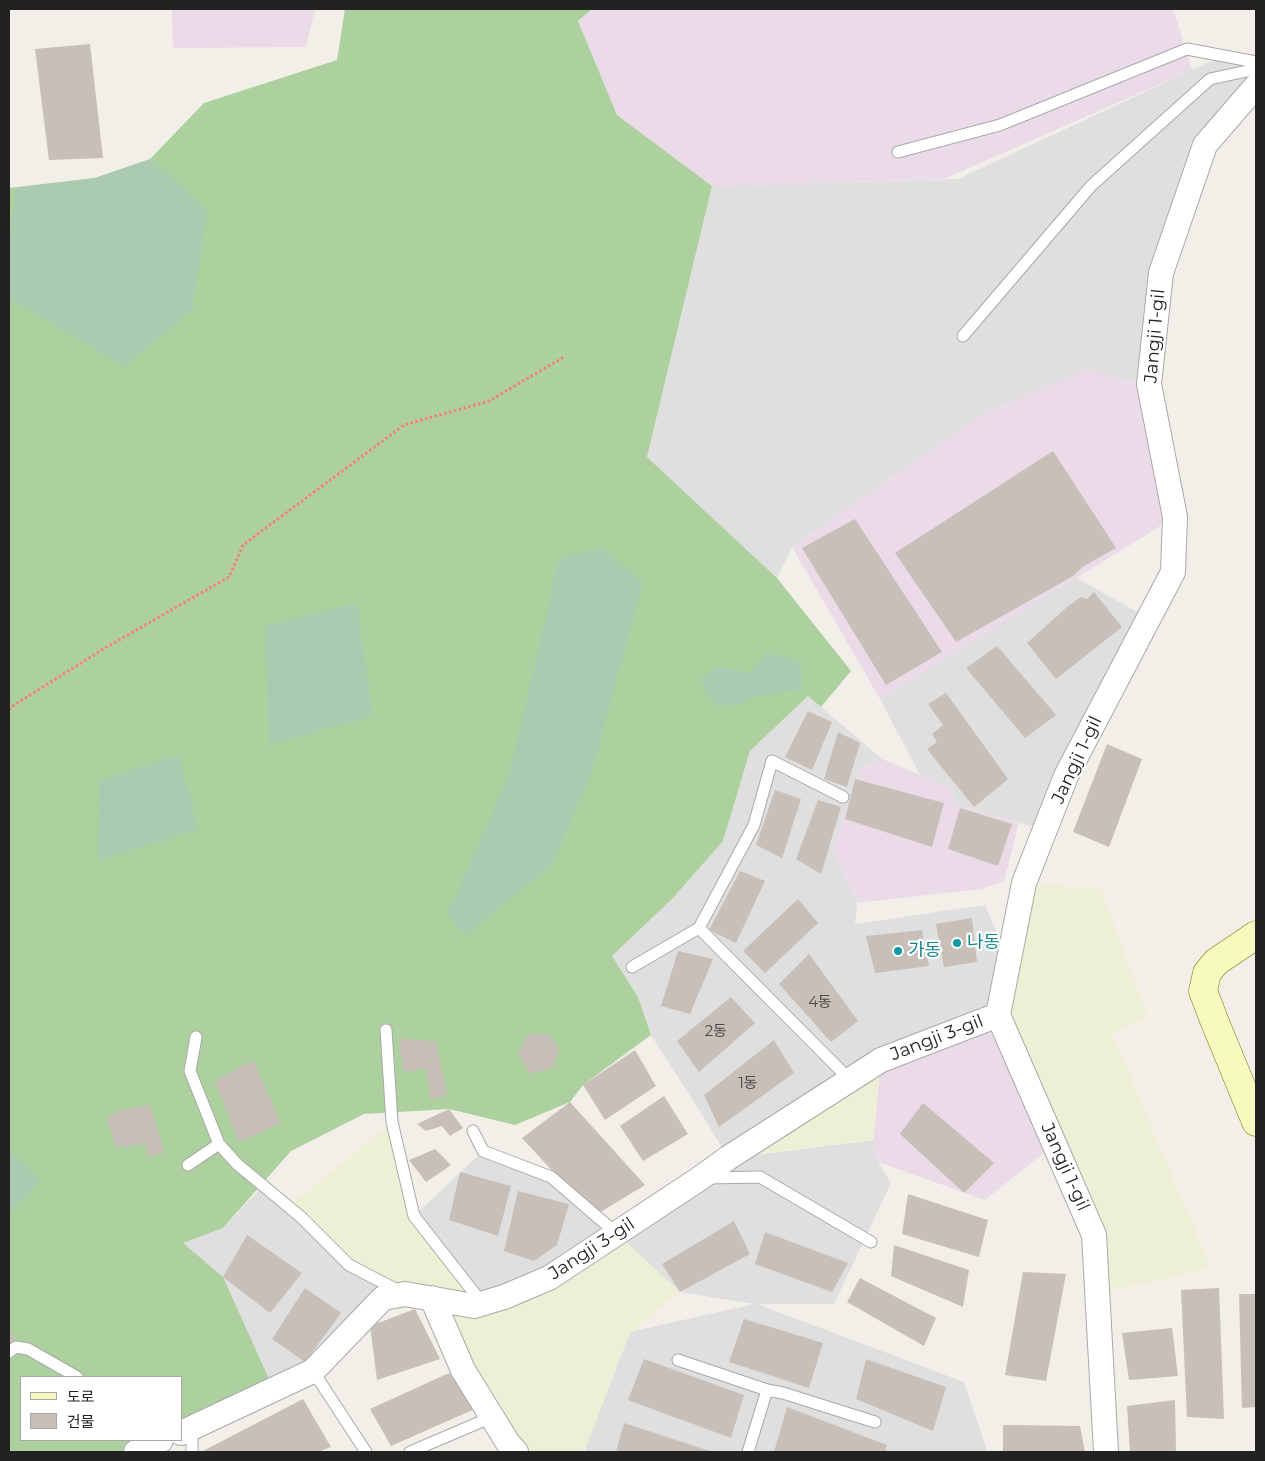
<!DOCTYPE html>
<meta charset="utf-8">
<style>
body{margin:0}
#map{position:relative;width:1265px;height:1461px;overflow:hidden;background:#f2efe9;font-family:Montserrat,"Noto Sans KR",sans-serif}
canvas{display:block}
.frame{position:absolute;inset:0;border:10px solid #222;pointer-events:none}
.legend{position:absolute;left:20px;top:1376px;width:162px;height:65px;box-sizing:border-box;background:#fff;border:1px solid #a7a7a7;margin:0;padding:6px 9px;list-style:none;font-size:15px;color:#222}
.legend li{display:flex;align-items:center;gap:10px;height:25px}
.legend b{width:25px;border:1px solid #a7a7a7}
</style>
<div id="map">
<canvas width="1265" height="1461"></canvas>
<div class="frame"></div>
<ul class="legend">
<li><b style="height:6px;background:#f7fabf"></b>도로</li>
<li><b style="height:14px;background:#c7bfb8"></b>건물</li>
</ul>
</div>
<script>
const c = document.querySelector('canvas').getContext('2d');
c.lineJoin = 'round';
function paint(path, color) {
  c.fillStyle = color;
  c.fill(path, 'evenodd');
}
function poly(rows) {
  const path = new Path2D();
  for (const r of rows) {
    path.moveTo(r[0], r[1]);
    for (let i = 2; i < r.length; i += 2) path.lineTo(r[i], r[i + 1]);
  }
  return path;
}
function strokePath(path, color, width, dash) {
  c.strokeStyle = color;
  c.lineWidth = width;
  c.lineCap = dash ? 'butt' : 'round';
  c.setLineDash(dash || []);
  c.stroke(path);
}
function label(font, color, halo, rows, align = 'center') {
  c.font = font + ' Montserrat,"Noto Sans KR",sans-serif';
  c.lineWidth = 4.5;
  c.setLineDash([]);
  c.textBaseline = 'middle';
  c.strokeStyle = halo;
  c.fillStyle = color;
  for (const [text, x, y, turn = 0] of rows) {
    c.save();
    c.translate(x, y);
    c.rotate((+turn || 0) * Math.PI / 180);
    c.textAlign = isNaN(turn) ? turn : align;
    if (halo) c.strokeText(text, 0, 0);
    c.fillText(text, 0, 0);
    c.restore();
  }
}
paint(poly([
 [1224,55,1256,61,1256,86,1205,145,1161,273,1149,384,1125,380,1013,401,983,414,792,547,777,578,647,457,712,186,958,179],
 [1073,576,1148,618,1045,830,952,804,954,789,920,775,880,699],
 [808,696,882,759,859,770,833,849,857,903,855,924,985,905,1009,962,998,1015,881,1060,729,1158,873,1140,878,1162,891,1183,834,1304,757,1304,964,1382,987,1450,985,1452,584,1452,630,1332,754,1304,680,1292,616,1233,482,1303,414,1216,483,1151,551,1177,616,1233,728,1157,694,1102,651,1035,638,997,612,956,673,898,723,841,750,751],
 [263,1186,405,1294,274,1390,183,1243,223,1228]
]), '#e0dfdf');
paint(poly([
 [172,9,315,9,306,47,173,48],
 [592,9,1173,9,1192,70,944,179,712,186,617,115,578,21],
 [1088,369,1124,380,1149,384,1175,517,880,699,792,547,983,414],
 [882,759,954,789,952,804,1019,823,1004,881,982,889,857,903,833,849,859,770],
 [998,1015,1055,1144,985,1200,878,1162,873,1140,881,1060]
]), '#ebdbe8');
paint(poly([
 [1024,883,1101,889,1148,1017,1112,1033,1211,1268,1097,1294,1094,1235,998,1015],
 [881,1060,873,1140,728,1158],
 [392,1122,414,1216,482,1303,616,1233,680,1292,630,1332,584,1452,516,1452,437,1299,405,1294,349,1265,293,1203]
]), '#eef0d5');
paint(poly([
 [345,9,592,9,578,21,617,115,712,186,647,457,777,578,851,671,821,707,808,696,750,751,723,841,673,898,612,956,638,997,651,1035,583,1085,570,1102,515,1125,449,1109,364,1114,291,1151,223,1228,183,1243,223,1277,274,1390,181,1430,181,1377,21,1377,21,1440,159,1440,136,1452,9,1452,9,188,95,178,150,159,204,103,337,60]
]), '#add19e');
paint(poly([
 [151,159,208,210,192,310,124,367,9,298,9,241,16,188,95,178],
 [602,547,643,583,591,775,552,865,465,936,447,914,509,774,559,559],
 [357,603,373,716,269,745,265,625],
 [767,652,801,662,802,690,778,693,757,697,742,704,716,706,700,681,717,666,750,673],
 [179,755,199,829,98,861,99,780],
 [9,1151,41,1179,9,1215]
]), '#aacbaf');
paint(poly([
 [90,44,103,158,49,160,35,49],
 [1053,451,1116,548,1084,566,1073,576,956,642,895,553],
 [855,519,942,652,886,685,802,548],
 [1094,592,1122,627,1056,679,1027,643,1067,607,1081,597,1087,599],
 [997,646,1056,715,1025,738,966,668],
 [946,693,1008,779,974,807,927,749,937,742,932,734,943,725,928,704],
 [808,711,832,722,812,770,785,757],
 [838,732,860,743,847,787,824,779],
 [1107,744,1142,759,1109,847,1073,832],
 [855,779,944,803,932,847,845,819],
 [775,790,801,799,782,858,756,845],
 [818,800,841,807,821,874,796,859],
 [960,808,1012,824,998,866,948,849],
 [740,871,765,881,736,943,709,930],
 [798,899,818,923,765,973,743,951],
 [972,918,977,962,944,967,936,924],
 [922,930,929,966,875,973,866,936],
 [678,951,713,959,690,1014,661,1006],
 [809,954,858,1021,831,1042,779,984],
 [731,997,755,1023,699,1072,677,1041],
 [528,1034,548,1034,559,1049,554,1068,530,1074,518,1053],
 [398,1038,436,1042,447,1095,430,1100,426,1068,404,1072],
 [774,1040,794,1073,719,1127,704,1095],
 [635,1050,656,1086,605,1120,583,1085],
 [253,1060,281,1123,239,1142,215,1081],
 [664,1096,688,1134,643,1161,620,1126],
 [570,1102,645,1185,594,1216,522,1138],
 [923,1103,994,1163,964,1193,900,1134],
 [150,1105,164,1152,148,1158,146,1144,117,1148,106,1119,119,1110],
 [449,1109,463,1128,450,1136,442,1126,426,1131,417,1124],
 [435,1149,451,1165,426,1182,409,1160],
 [460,1172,511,1186,498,1236,449,1220],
 [518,1191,569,1204,557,1245,534,1261,504,1251],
 [908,1194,988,1220,979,1257,902,1234],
 [734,1221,750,1254,680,1292,662,1264],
 [765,1232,848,1263,832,1292,755,1264],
 [247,1235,302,1273,270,1313,223,1277],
 [894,1245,969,1270,963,1307,891,1276],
 [1023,1272,1066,1274,1046,1381,1005,1375],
 [860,1278,936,1318,924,1346,847,1302],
 [305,1288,341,1313,305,1362,272,1339],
 [1219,1288,1224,1419,1187,1417,1181,1290],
 [1239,1294,1256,1294,1256,1407,1242,1408],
 [415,1309,440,1359,377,1380,370,1326],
 [744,1319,823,1343,809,1388,729,1362],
 [1172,1328,1178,1376,1129,1380,1122,1333],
 [9,1331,16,1338,9,1345],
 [644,1359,744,1395,731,1438,628,1400],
 [866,1359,946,1387,933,1431,856,1399],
 [449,1373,477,1408,391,1446,370,1409],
 [303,1399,331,1447,318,1452,201,1452],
 [1175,1400,1176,1452,1130,1452,1127,1406],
 [787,1407,887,1445,885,1452,774,1452],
 [624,1423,713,1452,616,1452],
 [1003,1425,1080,1426,1085,1452,1003,1452]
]), '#c7bfb8');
const lane = poly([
 [898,152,1000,125,1187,49,1256,62],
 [963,336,1091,186,1210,79,1256,69],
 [843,797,772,761,754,825,699,928,850,1080],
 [632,967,699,928],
 [386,1030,392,1122,414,1216,482,1303],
 [196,1037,190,1071,219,1144,237,1164,301,1217,349,1265,401,1292],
 [473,1131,483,1151,551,1177,616,1233],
 [188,1165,219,1144],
 [706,1178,760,1177,871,1242],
 [9,1352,16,1347,28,1349,77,1377],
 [678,1360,767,1390],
 [313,1371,366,1452],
 [192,1428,192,1452],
 [410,1452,492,1417],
 [748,1452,767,1390,783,1393,875,1422]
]);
const street = poly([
 [432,1298,463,1370,508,1443,516,1452],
 [181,1433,313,1371,383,1298,405,1294,474,1306,504,1297,549,1278,699,1179,728,1158,881,1060,998,1015],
 [136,1452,151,1443,161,1440],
 [1106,1452,1094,1235,998,1015,1024,883,1066,776,1173,572,1175,517,1149,384,1161,273,1205,145,1256,86]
]);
const secondary = poly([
 [1256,935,1216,962,1207,973,1203,991,1214,1020,1256,1122]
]);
strokePath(lane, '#a9a9a9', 13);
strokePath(street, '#a9a9a9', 26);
strokePath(secondary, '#707d05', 29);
strokePath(poly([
 [9,710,11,707,105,648,229,577,243,545,404,425,489,401,564,357]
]), '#fa8072', 3, [2.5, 2.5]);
strokePath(lane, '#fff', 11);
strokePath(street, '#fff', 24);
strokePath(secondary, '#f7fabf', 28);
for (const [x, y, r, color] of [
 [957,943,5,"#0f9aa8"],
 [898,951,5,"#0f9aa8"]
]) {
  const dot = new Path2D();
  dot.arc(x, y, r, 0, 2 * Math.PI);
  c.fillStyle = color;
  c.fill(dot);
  strokePath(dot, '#fff', 2);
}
label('15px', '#4b4948', null, [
 ["4동",820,1003],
 ["2동",716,1032],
 ["1동",748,1084]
]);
label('18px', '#222', '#fff', [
 ["Jangji 1-gil",1155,336,-85],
 ["Jangji 1-gil",1077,760,-65],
 ["Jangji 3-gil",937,1038,-21],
 ["Jangji 1-gil",1065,1167,66],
 ["Jangji 3-gil",592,1249,-33]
]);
label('18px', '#0d838f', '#fff', [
 ["나동",967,943],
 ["가동",908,951]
], 'left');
</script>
